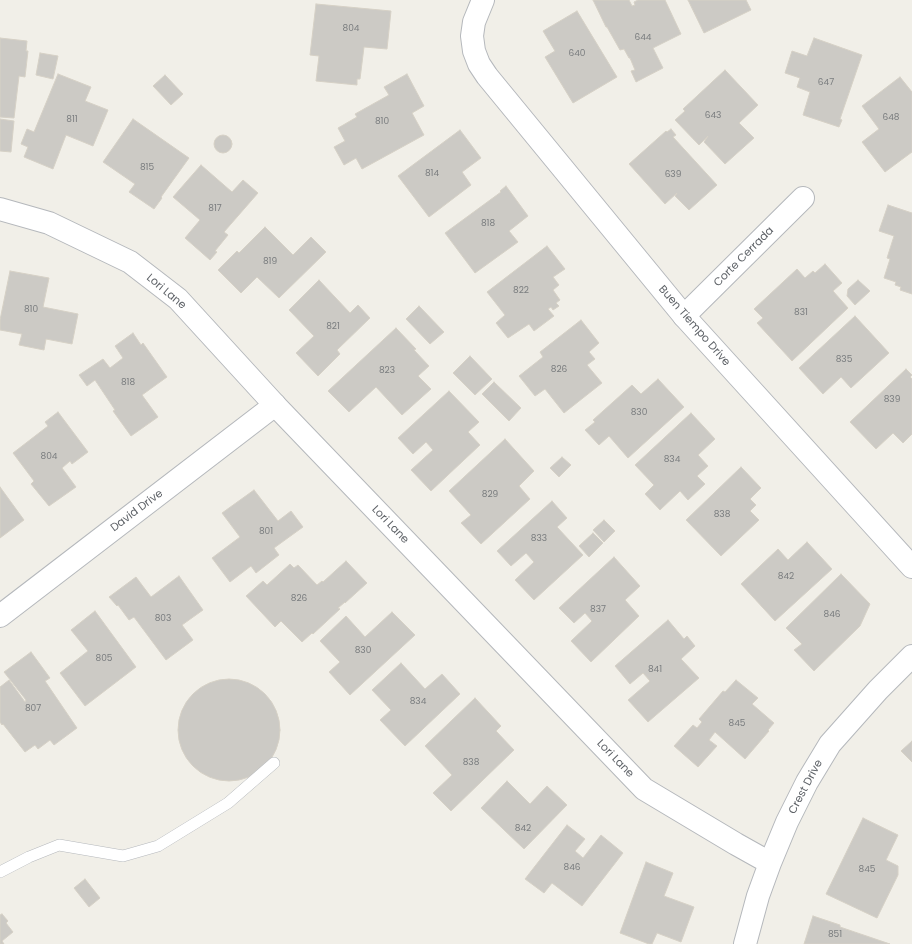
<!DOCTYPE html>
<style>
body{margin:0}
canvas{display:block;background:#f1efe8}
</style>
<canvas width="912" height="944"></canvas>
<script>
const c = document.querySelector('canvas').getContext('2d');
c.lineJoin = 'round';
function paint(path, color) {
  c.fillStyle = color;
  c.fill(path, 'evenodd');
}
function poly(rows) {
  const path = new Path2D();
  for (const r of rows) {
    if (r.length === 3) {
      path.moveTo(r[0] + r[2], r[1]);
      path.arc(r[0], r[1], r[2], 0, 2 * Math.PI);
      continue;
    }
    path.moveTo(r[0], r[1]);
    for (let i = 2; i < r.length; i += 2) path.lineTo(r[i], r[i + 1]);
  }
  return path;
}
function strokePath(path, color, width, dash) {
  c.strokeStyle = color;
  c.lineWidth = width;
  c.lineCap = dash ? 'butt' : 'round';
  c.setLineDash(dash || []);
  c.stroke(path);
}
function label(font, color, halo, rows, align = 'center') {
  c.font = font + ' Poppins,sans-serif';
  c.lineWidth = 3.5;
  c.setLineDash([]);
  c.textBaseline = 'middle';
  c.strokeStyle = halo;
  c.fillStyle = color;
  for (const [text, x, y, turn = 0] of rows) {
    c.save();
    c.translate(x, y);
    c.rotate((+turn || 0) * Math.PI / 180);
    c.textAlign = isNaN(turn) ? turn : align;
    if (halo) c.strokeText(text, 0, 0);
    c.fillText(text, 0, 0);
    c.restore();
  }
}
const building = poly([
 [593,0,629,0,632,6,635,5,634,2,638,0,665,0,681,34,653,48,663,68,636,82,631,71,635,70,630,58,629,58,624,49,620,50,607,27,606,27,593,0],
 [688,0,746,0,751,10,704,33,688,0],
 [316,4,391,11,387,49,364,47,360,79,357,79,357,85,316,81,319,56,310,55,316,4],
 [577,11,617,77,573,103,545,57,555,51,543,31,577,11],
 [0,38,27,41,26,51,28,51,25,77,19,76,14,118,0,117,0,38],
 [814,38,862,55,840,119,842,120,839,127,803,115,810,92,797,87,800,78,785,73,792,51,807,56,814,38],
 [40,53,58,56,53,79,36,75,40,53],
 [725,70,758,105,739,123,754,138,725,164,704,142,708,136,699,145,675,120,685,111,683,109,725,70],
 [58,74,91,87,85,101,108,110,93,146,66,135,53,169,24,157,28,147,21,144,27,129,34,132,58,74],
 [407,74,424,106,412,113,424,135,362,169,356,158,344,165,334,147,345,141,338,128,357,117,355,114,389,95,384,87,407,74],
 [165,75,183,94,171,105,153,86,165,75],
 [900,77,912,92,912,152,885,172,862,142,879,129,862,106,900,77],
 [0,119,14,121,11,152,0,151,0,119],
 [133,119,189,158,161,197,162,198,154,209,129,192,135,184,103,162,133,119],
 [671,129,676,135,673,137,717,185,689,210,675,196,677,193,665,204,629,164,666,131,667,132,671,129],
 [460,130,481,158,462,172,471,185,429,217,398,176,460,130],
 [223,144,9],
 [201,165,232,192,243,180,258,193,224,232,228,235,215,251,217,252,210,260,185,238,200,220,173,197,201,165],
 [506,186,528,216,509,231,518,242,475,273,445,233,501,192,500,191,506,186],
 [888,205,912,213,912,294,900,290,901,287,895,285,896,282,884,278,890,259,887,258,894,236,879,231,888,205],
 [265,227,293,255,311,237,326,252,279,298,257,277,241,293,218,270,237,251,239,253,265,227],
 [547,246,565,269,553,277,559,285,553,290,560,300,556,303,559,306,553,310,551,307,548,309,554,316,534,331,529,324,508,338,496,323,505,315,487,292,547,246],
 [825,264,842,283,833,291,848,308,792,361,757,323,763,318,754,309,797,269,805,278,813,271,815,273,825,264],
 [10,271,49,278,43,307,78,314,72,344,46,339,44,350,19,345,22,334,0,330,0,320,10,271],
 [319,280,350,313,358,305,370,318,337,350,340,354,318,376,296,353,314,336,289,310,319,280],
 [858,280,870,291,855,305,847,296,848,289,858,280],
 [419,306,444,332,430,344,406,319,419,306],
 [855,316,889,353,851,388,841,377,823,394,799,368,855,316],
 [581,320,599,343,589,352,595,359,587,365,602,383,564,413,545,389,535,396,519,376,543,357,540,352,581,320],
 [396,328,416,349,414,350,429,366,418,376,431,389,402,415,376,387,349,412,328,391,396,328],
 [133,333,141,345,143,343,167,377,142,395,158,417,131,436,113,411,115,410,95,380,87,386,79,375,103,359,110,368,123,358,115,346,133,333],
 [470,356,492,379,475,395,453,373,470,356],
 [906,369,912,375,910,377,912,379,912,434,903,443,893,433,876,449,850,422,906,369],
 [658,379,684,407,628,458,609,436,599,445,585,430,595,422,593,420,632,385,641,394,658,379],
 [494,382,521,408,509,421,482,394,494,382],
 [449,391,479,422,468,432,480,445,431,491,411,470,433,450,426,442,413,454,398,438,449,391],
 [58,412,88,452,72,464,70,461,62,468,76,487,49,506,31,484,34,481,13,453,48,426,45,422,58,412],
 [691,413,715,439,698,455,708,466,697,476,705,484,688,500,680,491,660,510,645,494,654,485,635,465,691,413],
 [505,439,534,471,519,486,530,499,481,544,461,523,471,515,449,491,505,439],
 [562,457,571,465,559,477,550,468,562,457],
 [741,467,761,488,750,499,756,505,750,511,759,520,721,556,686,520,741,467],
 [0,487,24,520,0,538,0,487],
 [254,490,278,521,291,511,303,527,274,548,279,555,256,573,251,566,230,582,212,558,240,537,222,513,254,490],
 [552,501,567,518,557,527,583,555,534,600,515,580,534,562,526,553,511,566,497,551,552,501],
 [604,520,615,531,604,542,593,530,604,520],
 [593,533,603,543,589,557,579,546,593,533],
 [807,542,832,569,775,621,741,584,778,549,788,560,807,542],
 [614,557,640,586,625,600,639,616,591,662,571,641,592,621,585,613,574,623,559,608,614,557],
 [346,561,367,583,345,603,345,602,338,608,340,609,313,634,312,633,302,642,281,621,275,627,246,596,263,581,267,585,290,564,294,568,298,565,317,585,322,581,323,582,346,561],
 [841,574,870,604,860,626,814,671,794,650,802,644,786,628,841,574],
 [179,576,203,610,182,625,193,640,166,660,134,617,129,620,118,605,117,606,109,597,136,577,151,597,179,576],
 [95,611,136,667,85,706,60,673,88,651,71,630,95,611],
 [392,612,415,635,350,695,329,672,340,662,320,641,346,616,365,637,392,612],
 [668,620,684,639,687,636,695,646,681,659,699,678,648,722,628,700,650,681,643,673,630,684,615,666,668,620],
 [31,652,50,678,45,681,77,728,54,745,50,740,38,749,35,745,25,752,3,724,2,725,0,722,0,687,9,680,25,702,26,700,4,672,31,652],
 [401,663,425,689,442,674,460,694,405,746,380,720,391,710,372,690,401,663],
 [229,730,51],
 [736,680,758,698,752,704,774,723,768,730,769,731,745,759,715,732,709,740,717,746,698,767,674,746,693,725,697,728,702,722,699,719,723,691,725,692,736,680],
 [475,698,501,726,496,731,514,750,451,811,433,793,452,775,425,746,475,698],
 [912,741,912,762,901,751,912,741],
 [507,781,530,804,547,786,567,805,524,849,481,808,507,781],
 [863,818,898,835,886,860,898,866,898,875,877,918,826,894,863,818],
 [567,825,585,839,575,851,583,858,601,835,623,853,582,906,552,883,544,893,525,879,567,825],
 [646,862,673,873,664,896,694,907,681,942,657,933,652,944,649,944,620,933,646,862],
 [85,879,100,898,89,907,74,888,85,879],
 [2,914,8,921,6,923,13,932,2,941,4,944,0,944,0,915,2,914],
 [813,916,840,925,840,927,890,944,804,944,813,916]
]);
paint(building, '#cccac5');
strokePath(building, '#d6d1c6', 1);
const service = poly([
 [0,872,29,857,59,845,123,856,158,846,228,803,274,763]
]);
const minor = poly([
 [684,316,803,198],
 [0,616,275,405]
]);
const tertiary = poly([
 [483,0,474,22,472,36,474,51,479,64,487,76,684,316,912,567],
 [0,209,49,223,130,262,178,299,275,405,644,789,736,844,770,863],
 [745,944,758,896,770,863,787,822,807,782,830,744,878,690,912,656]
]);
strokePath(service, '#b5b8bc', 12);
strokePath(minor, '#b5b8bc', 24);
strokePath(tertiary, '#b5b8bc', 24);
strokePath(service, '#fff', 11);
strokePath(minor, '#fff', 22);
strokePath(tertiary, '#fff', 22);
label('9px', '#7a7d7f', null, [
 ["804",351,29],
 ["644",643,38],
 ["640",577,54],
 ["647",826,83],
 ["643",713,116],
 ["648",891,118],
 ["811",72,120],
 ["810",382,122],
 ["815",147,168],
 ["814",432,174],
 ["639",673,175],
 ["817",215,209],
 ["818",488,224],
 ["819",270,262],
 ["822",521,291],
 ["810",31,310],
 ["831",801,313],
 ["821",333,327],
 ["835",844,360],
 ["826",559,370],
 ["823",387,371],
 ["818",128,383],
 ["839",892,400],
 ["830",639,413],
 ["804",49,457],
 ["834",672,460],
 ["829",490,495],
 ["838",722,515],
 ["801",266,532],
 ["833",539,539],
 ["842",786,577],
 ["826",299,599],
 ["837",598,610],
 ["846",832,615],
 ["803",163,619],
 ["830",363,651],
 ["805",104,659],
 ["841",655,670],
 ["834",418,702],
 ["807",33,709],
 ["845",737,724],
 ["838",471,763],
 ["842",523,829],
 ["846",572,868],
 ["845",867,870],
 ["851",835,935]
]);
label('11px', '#5f6368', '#fff', [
 ["Corte Cerrada",744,257,-45],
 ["Lori Lane",166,292,40],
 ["Buen Tiempo Drive",694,326,49],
 ["David Drive",137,511,-37],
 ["Lori Lane",390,525,46],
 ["Lori Lane",615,759,46],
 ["Crest Drive",806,787,-62]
]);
</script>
